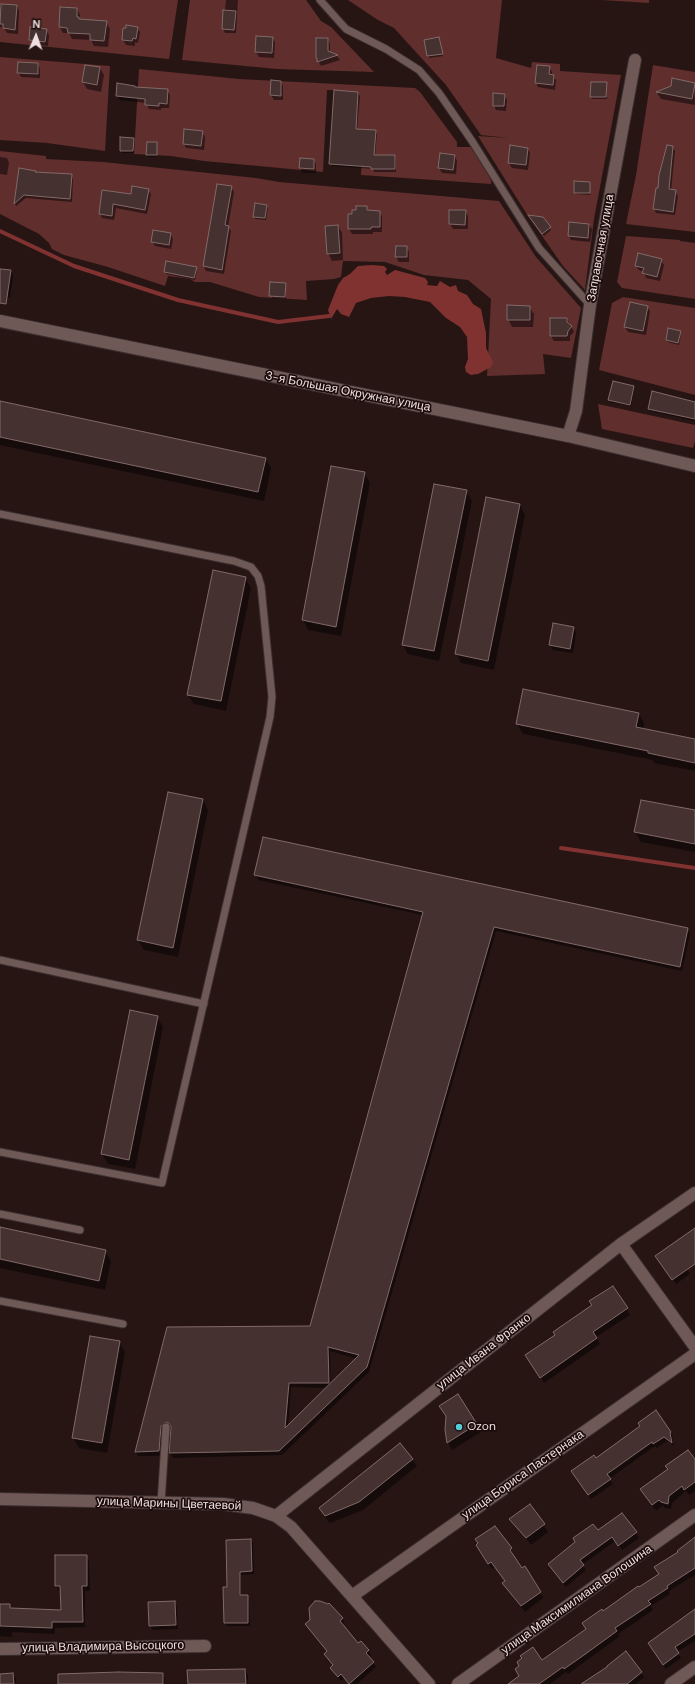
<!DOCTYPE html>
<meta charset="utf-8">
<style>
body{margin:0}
#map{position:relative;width:695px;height:1684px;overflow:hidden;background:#271514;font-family:"DM Sans",sans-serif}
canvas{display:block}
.north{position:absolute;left:16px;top:16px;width:40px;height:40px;-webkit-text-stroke:3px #1d0c0c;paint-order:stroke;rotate:2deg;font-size:11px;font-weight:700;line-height:16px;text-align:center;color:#ede0df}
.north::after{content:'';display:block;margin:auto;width:14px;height:18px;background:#ede0df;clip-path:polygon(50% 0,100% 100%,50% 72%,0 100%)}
</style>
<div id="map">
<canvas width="695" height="1684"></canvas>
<div class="north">N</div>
</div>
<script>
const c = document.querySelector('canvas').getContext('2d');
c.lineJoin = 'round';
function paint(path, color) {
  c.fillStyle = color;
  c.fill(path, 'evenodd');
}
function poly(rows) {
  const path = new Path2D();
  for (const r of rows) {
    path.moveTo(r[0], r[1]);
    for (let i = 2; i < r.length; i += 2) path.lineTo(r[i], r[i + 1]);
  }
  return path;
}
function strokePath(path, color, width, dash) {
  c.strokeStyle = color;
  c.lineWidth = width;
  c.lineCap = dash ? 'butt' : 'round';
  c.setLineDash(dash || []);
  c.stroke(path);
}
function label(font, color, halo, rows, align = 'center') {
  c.font = font + ' "DM Sans",sans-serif';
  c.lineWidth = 3.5;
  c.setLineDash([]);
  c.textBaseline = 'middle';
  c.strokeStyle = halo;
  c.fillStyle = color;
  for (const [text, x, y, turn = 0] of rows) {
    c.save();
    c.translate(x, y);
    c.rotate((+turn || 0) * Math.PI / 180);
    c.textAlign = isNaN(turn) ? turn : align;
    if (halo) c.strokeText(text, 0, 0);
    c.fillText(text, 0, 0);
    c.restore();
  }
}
paint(poly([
 [0,0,178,0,169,59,0,42],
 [190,0,306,0,321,21,331,27,374,72,277,69,182,60],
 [348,0,502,0,496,58,531,68,532,62,560,64,560,71,621,75,594,219,585,290,563,266,526,213,478,136,509,138,481,135,446,85,394,28,378,20],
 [601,0,649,0,649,3],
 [0,57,110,66,105,151,47,143,0,140],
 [653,65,695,72,695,232,626,224,636,175],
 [139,69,239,79,415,88,420,92,457,142,457,147,471,147,483,165,491,180,491,184,361,175,362,153,334,90,327,90,323,172,204,161,171,156,134,154],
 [0,151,46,156,46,159,103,162,256,178,279,182,499,201,536,257,581,308,571,358,543,354,545,374,487,376,491,299,468,280,424,275,385,262,343,261,341,277,334,279,306,281,307,300,259,297,210,282,195,282,190,279,168,276,165,286,108,267,64,255,52,249,49,243,39,234,0,214],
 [626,236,680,240,680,241,695,243,695,299,622,288,617,282],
 [623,297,695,308,695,395,599,370,612,303],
 [598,404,695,425,695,441,693,448,602,429]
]), '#5f2e2d');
paint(poly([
 [372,265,384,266,387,269,385,272,387,275,395,270,425,278,428,282,427,285,437,286,440,281,450,287,456,285,458,291,467,295,473,304,481,309,486,333,486,348,493,362,491,367,478,374,471,375,466,372,465,367,468,359,467,337,460,327,446,318,430,302,405,297,389,296,371,298,356,303,349,317,341,314,337,309,331,319,328,310,338,285,343,278,350,274,358,266]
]), '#803231');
paint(poly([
 [226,0,238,0,236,33,225,33,223,29],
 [0,4,17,6,19,11,18,34,7,33,4,28,0,27,0,23,4,24,4,22,0,21],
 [77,9,80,15,80,20,106,22,110,29,108,47,94,46,91,40,72,39,69,33,63,33,60,27],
 [137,28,140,32,138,43,135,42,135,46,126,45,123,40],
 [46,30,49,35,48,46,33,44,30,39],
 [272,38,275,42,274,58,259,57,256,52],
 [328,39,330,44,330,53,337,56,340,60,321,66,317,58],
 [439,39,443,56,429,58,425,41],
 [38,64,40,69,40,78,21,77,18,72],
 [549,67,552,72,552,75,556,80,555,90,538,87,536,82],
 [100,68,104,75,101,92,87,89,83,82],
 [281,82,283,86,283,100,274,100,271,95],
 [606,83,607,99,592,99,591,97],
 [694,83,695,105,661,99,657,93,672,87],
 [136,88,167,90,170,95,169,108,161,108,161,110,149,109,146,103,120,100,117,96],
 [358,93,360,96,357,130,375,131,377,134,375,156,395,156,396,159,396,172,374,172,373,169,332,166,330,163],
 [504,95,507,100,506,111,496,110,494,105],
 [202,132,205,137,204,150,186,148,184,144],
 [133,139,134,153,122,153,121,151],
 [157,143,157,157,148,157,147,155],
 [672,147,675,151,671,191,675,191,678,196,675,215,656,213,654,209],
 [528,149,530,153,528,170,512,168,509,163],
 [455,156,457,161,456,174,442,173,439,168],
 [0,157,7,158,9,163,7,175,0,174],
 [314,160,316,164,316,173,303,173,300,168],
 [20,169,35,172,36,173,71,175,73,179,72,202,26,198,16,206,15,204],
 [589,183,590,195,576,194,575,192],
 [231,187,234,192,228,227,231,231,224,274,206,271,204,266],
 [148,190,151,194,147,214,116,208,114,220,102,218,100,213,103,191,132,195],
 [266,206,268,208,266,220,255,219,254,217],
 [366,207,369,211,379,212,382,216,382,232,373,232,373,234,352,234,349,229,349,215],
 [465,211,468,216,468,229,453,229,450,224],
 [530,217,543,218,551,230,544,236],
 [589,225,592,229,590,242,571,240,569,236],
 [338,226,342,233,343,260,332,261,328,253],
 [171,234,173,239,171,249,155,246,152,241],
 [406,247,409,252,409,262,399,262,396,257],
 [661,260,664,265,660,281,646,278,644,272,639,270,636,266],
 [196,268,197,270,195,280,166,274,165,272],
 [0,270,11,271,13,276,10,298,0,297],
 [271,283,286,284,286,299,272,298],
 [631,304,647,307,650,311,646,335,628,332,625,327],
 [529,307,534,314,533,327,512,327,508,319],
 [567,319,574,332,570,336,570,341,554,341,551,336],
 [680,332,681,334,679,345,668,342,667,340],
 [633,387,634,389,631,406,610,402,609,400],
 [0,402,265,458,271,468,264,501,0,445],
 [695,403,695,421,650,411,649,409],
 [332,467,364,473,370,483,341,636,308,630,303,620],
 [466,491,472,501,439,661,408,654,403,645],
 [520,505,525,515,494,670,461,663,456,653],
 [245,578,251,588,226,711,194,704,188,695],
 [574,628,576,633,573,653,553,650,550,645],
 [639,713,644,723,643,729,695,740,695,771,654,763,653,760,523,734,517,724],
 [203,800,208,810,178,957,144,950,138,940],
 [695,811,695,852,641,842,635,832],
 [256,875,687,929,690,934,682,971,496,931,369,1372,282,1455,173,1458,170,1453,172,1427,169,1426,162,1456,138,1456,136,1452,167,1328,311,1327,423,915,258,880],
 [330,1351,358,1359,331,1384],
 [291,1387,328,1388,288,1427],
 [157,1017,163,1027,135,1169,108,1164,102,1154],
 [0,1228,105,1251,111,1261,105,1290,0,1268],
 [695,1230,695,1263,687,1269,690,1274,676,1284,659,1261],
 [613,1287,630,1315,596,1337,600,1344,544,1383,530,1361,556,1335],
 [119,1342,125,1352,107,1453,79,1448,73,1438],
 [458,1395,481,1432,452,1450,448,1443,446,1430,447,1417],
 [670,1432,673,1437,672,1438,674,1446,667,1441,657,1448,655,1446,609,1479,613,1484,591,1499,575,1476,596,1459],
 [412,1459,417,1466,363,1510,330,1523,324,1516,320,1509],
 [695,1462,695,1491,689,1495,686,1491,672,1503,671,1509,665,1508,663,1505,656,1511,642,1490],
 [530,1505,548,1532,531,1545,511,1519],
 [622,1514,639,1538,622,1550,615,1541,582,1565,586,1570,566,1587,549,1565],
 [695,1538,695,1575,669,1591,670,1594,651,1606,653,1610,618,1634,620,1636,568,1674,566,1672,550,1684,509,1684,587,1630,603,1612,660,1575],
 [251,1540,253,1543,254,1574,241,1575,241,1596,247,1596,249,1600,250,1626,227,1626,225,1623,228,1588],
 [511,1549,514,1555,513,1556,543,1598,525,1612,507,1589,503,1583,505,1582,495,1567,492,1569,480,1551],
 [86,1556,89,1561,90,1591,85,1591,85,1627,55,1628,55,1634,12,1632,12,1637,0,1636,0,1605,10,1605,12,1609,62,1611,61,1591,59,1591,56,1586],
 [174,1602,177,1607,178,1629,153,1630,150,1625],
 [329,1604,342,1619,345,1624,342,1626,358,1644,361,1642,369,1651,371,1656,369,1657,376,1667,357,1684,349,1684,344,1678,341,1681,334,1673,334,1666,325,1654,328,1651,306,1624,311,1620,309,1612,312,1605,328,1606],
 [695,1611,695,1641,677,1652,681,1658,666,1669,652,1648],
 [626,1652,644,1677,636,1684,583,1684,609,1667],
 [245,1670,248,1675,248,1684,189,1684],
 [13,1674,16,1679,16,1684,0,1684,0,1675],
 [162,1674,165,1679,165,1684,59,1684]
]), '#0007');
strokePath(poly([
 [0,231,74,266,178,300,278,322,329,316],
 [561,848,695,868]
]), '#803231', 4);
const building = poly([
 [1,4,17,5,15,30,3,28,3,24,0,24,1,4],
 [60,7,77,8,77,17,79,17,79,19,107,21,104,41,90,40,90,34,68,33,67,28,59,27,60,7],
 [223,10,236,11,234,30,222,29,223,10],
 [126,25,138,27,136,39,133,38,132,41,122,40,123,28,126,28,126,25],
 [30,27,47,29,45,42,29,40,30,27],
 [256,36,273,37,272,53,255,52,256,36],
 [439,37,443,54,427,56,424,40,439,37],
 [316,38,328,38,328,51,338,55,317,62,317,58,316,58,316,38],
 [18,62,38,63,38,74,17,73,18,62],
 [85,65,100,67,97,85,82,82,85,65],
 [537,65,550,66,549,74,554,75,553,85,535,83,537,65],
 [672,78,695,83,692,99,656,92,671,86,672,78],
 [271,80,281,81,281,96,270,95,271,80],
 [591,82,607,82,606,97,590,97,591,82],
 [117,83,135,86,135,87,168,89,167,104,159,103,159,106,145,105,145,99,116,96,117,83],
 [334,90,358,92,356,129,376,130,374,155,395,155,395,169,371,169,371,167,329,164,334,90],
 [493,93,505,94,504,106,493,106,493,93],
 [184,129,203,131,201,146,183,144,184,129],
 [120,137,134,138,133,151,120,151,120,137],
 [147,142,157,142,157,155,146,155,147,142],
 [510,145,528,148,526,165,508,163,510,145],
 [667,145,673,146,669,189,676,190,673,212,653,209,656,188,658,188,659,175,667,145],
 [440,153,455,155,453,170,438,168,440,153],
 [300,158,314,159,314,169,299,168,300,158],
 [19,168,36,171,35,172,72,174,70,199,24,195,14,204,19,168],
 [574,181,590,182,590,193,574,193,574,181],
 [217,184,232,186,225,225,229,226,222,270,203,266,217,184],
 [132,186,149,189,145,210,113,204,112,216,99,214,102,190,131,194,132,186],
 [255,203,267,205,265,218,253,217,255,203],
 [356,206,367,206,367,210,380,211,380,227,371,227,371,229,348,229,348,214,352,214,352,210,356,210,356,206],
 [449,210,466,210,465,225,449,224,449,210],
 [528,215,543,217,551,227,542,234,528,215],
 [569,222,589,224,588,238,568,236,569,222],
 [338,225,340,253,327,254,325,226,338,225],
 [153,230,171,233,169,245,151,242,153,230],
 [396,246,407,246,407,257,395,257,396,246],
 [638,253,662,259,657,277,642,273,644,268,635,266,638,253],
 [166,261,197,267,194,278,164,272,166,261],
 [0,269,11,270,6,304,0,303,0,269],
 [270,282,286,283,285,297,269,296,270,282],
 [630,302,648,306,643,331,624,327,630,302],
 [507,305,530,306,530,320,507,320,507,305],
 [550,318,567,318,567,322,572,326,568,331,567,336,550,336,550,318],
 [668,328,681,331,678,343,666,340,668,328],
 [613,381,634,386,630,405,608,400,613,381],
 [652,391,695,402,695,419,648,409,652,391],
 [0,401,266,458,258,492,0,437,0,401],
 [331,466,365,472,336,627,302,620,331,466],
 [434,484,467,490,434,651,402,645,434,484],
 [486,497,520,504,488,661,455,654,486,497],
 [213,570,246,577,221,701,187,695,213,570],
 [553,623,574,627,570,649,549,645,553,623],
 [523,689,639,713,636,727,695,739,695,763,648,753,648,751,516,724,523,689],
 [168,792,203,799,173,948,137,940,168,792],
 [641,800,695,810,695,844,634,832,641,800],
 [263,837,688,928,680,967,494,927,367,1367,279,1451,169,1453,171,1427,169,1423,166,1422,161,1426,159,1451,135,1452,167,1327,310,1326,423,912,254,875,263,837],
 [328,1347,359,1355,285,1428,289,1383,329,1383,328,1347],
 [130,1010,158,1016,129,1160,101,1154,130,1010],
 [0,1227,106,1250,99,1281,0,1259,0,1227],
 [695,1228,695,1264,672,1280,655,1256,695,1228],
 [613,1286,628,1308,593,1332,597,1338,540,1378,525,1355,555,1335,553,1332,592,1305,589,1301,613,1286],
 [90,1336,120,1341,102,1443,72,1438,90,1336],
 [458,1394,477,1424,447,1443,445,1430,446,1416,439,1406,458,1394],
 [656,1410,671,1432,670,1433,672,1443,664,1437,653,1444,652,1442,607,1474,611,1479,588,1495,571,1471,594,1455,596,1458,640,1426,638,1423,656,1410],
 [400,1443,413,1459,359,1502,325,1516,319,1508,400,1443],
 [688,1450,695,1459,695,1482,684,1490,682,1486,669,1496,668,1504,661,1502,659,1500,652,1505,640,1489,668,1469,665,1466,688,1450],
 [530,1504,545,1524,526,1538,509,1519,530,1504],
 [622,1513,637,1532,618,1546,612,1537,580,1560,584,1565,563,1583,548,1564,575,1542,573,1538,593,1524,598,1530,622,1513],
 [495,1526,512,1548,510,1550,522,1568,525,1566,541,1592,521,1606,502,1583,505,1581,491,1562,488,1564,476,1545,478,1543,475,1539,495,1526],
 [695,1537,695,1568,667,1586,668,1588,648,1601,651,1604,615,1628,617,1631,584,1655,564,1669,563,1667,539,1684,508,1684,519,1676,515,1669,519,1666,517,1662,522,1658,520,1656,533,1647,542,1660,586,1629,582,1623,602,1609,603,1611,638,1586,639,1587,659,1574,654,1567,678,1552,677,1551,695,1537],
 [251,1539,252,1571,240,1572,240,1595,248,1595,248,1623,224,1623,223,1587,227,1587,226,1540,251,1539],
 [55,1555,87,1555,87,1586,82,1586,83,1622,52,1622,52,1628,0,1626,0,1604,10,1604,10,1608,61,1610,60,1586,55,1586,55,1555],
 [175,1601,176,1625,149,1626,148,1602,175,1601],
 [315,1601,320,1601,328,1604,329,1603,343,1618,340,1621,358,1643,361,1641,369,1650,366,1653,374,1662,349,1684,341,1674,338,1677,330,1668,333,1665,324,1654,327,1651,305,1624,310,1620,309,1608,315,1601],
 [695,1609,695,1634,675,1647,679,1653,663,1665,648,1643,695,1609],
 [626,1651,642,1672,627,1684,581,1684,607,1667,607,1666,626,1651],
 [245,1669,246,1684,188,1684,187,1670,245,1669],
 [119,1672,163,1673,163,1684,58,1684,58,1674,119,1672],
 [13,1673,14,1684,0,1684,0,1674,13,1673]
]);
paint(building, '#453130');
strokePath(building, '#816a68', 1);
const lane = poly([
 [320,0,346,29,386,49,419,70,439,93,472,141,539,248,590,305],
 [0,514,234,561,251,567,258,576,261,586,272,697,270,717,162,1183,0,1152],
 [0,960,204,1004],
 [0,1214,80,1230],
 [0,1301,123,1324],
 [161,1503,166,1427]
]);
const street = poly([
 [568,436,576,411,590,305,635,60],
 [621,1244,695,1347],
 [0,1499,223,1504,253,1508,276,1516,291,1527,429,1684],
 [276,1516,621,1244,695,1193],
 [352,1596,695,1354],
 [0,1649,205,1646],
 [458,1684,695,1515],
 [671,1684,695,1667]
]);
const secondary = poly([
 [0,321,568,436,695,466]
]);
strokePath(lane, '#3b2f2f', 9);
strokePath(street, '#3b2f2f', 14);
strokePath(secondary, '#3b2f2f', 14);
strokePath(lane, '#6f5957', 7);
strokePath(street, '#6f5957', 12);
strokePath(secondary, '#6f5957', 12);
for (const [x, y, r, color] of [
 [459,1427,4,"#52ccd6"]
]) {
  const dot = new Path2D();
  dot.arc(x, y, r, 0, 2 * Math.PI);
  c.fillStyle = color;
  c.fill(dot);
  strokePath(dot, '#1d0c0c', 1.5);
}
label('12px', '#ede0df', '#1d0c0c', [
 ["Заправочная улица",601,248,-80],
 ["3-я Большая Окружная улица",348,392,11],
 ["улица Ивана Франко",484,1352,-38],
 ["улица Бориса Пастернака",523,1475,-35],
 ["улица Марины Цветаевой",169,1504,2],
 ["улица Максимилиана Волошина",577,1600,-35],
 ["улица Владимира Высоцкого",103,1647,-1]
]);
label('12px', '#ede0df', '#1d0c0c', [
 ["Ozon",467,1427]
], 'left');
</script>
